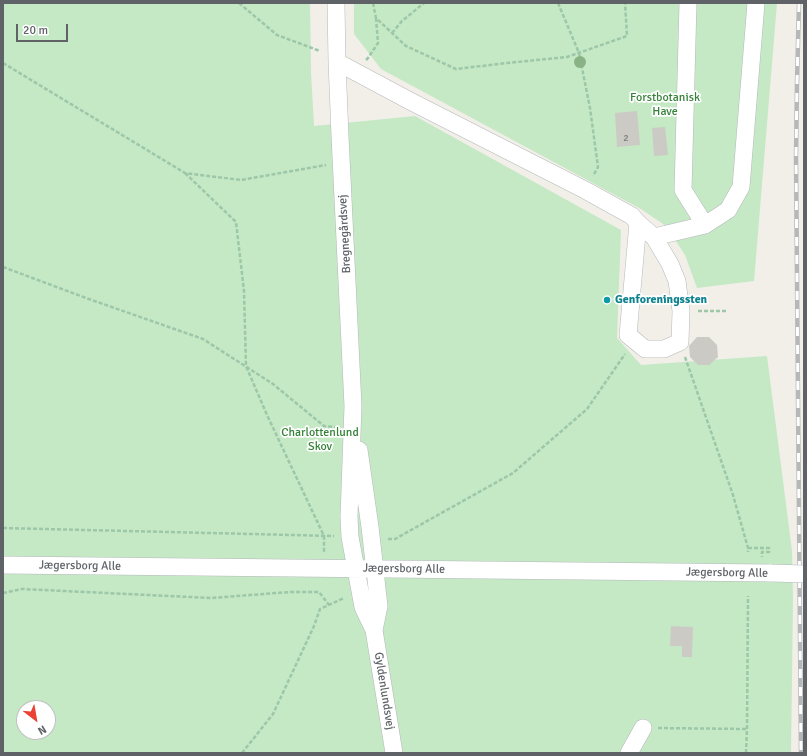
<!DOCTYPE html>
<meta charset="utf-8">
<style>
body{margin:0}
#map{position:relative;width:807px;height:756px;overflow:hidden;background:#f1efe8;font-family:Signika,sans-serif}
canvas{display:block}
.frame{position:absolute;inset:0;border:4px solid #5f6368;pointer-events:none}
.north{position:absolute;left:16px;top:700px;width:40px;height:40px;box-sizing:border-box;background:#fff;border:1px solid #bfc1c3;border-radius:50%;rotate:149deg;font-size:11px;font-weight:700;line-height:16px;text-align:center;color:#5f6368}
.north::after{content:'';display:block;margin:auto;width:14px;height:18px;background:#ea4335;clip-path:polygon(50% 0,100% 100%,50% 72%,0 100%)}
.scale{position:absolute;left:16px;top:24px;width:52px;height:18px;box-sizing:border-box;border:2px solid #5f6368;border-top:0;padding-left:5px;font-size:12px;line-height:14px;white-space:nowrap;color:#5f6368;-webkit-text-stroke:3px #fff;paint-order:stroke}
</style>
<div id="map">
<canvas width="807" height="756"></canvas>
<div class="frame"></div>
<div class="north">N</div>
<div class="scale">20 m</div>
</div>
<script>
const c = document.querySelector('canvas').getContext('2d');
c.lineJoin = 'round';
function paint(path, color) {
  c.fillStyle = color;
  c.fill(path, 'evenodd');
}
function poly(rows) {
  const path = new Path2D();
  for (const r of rows) {
    path.moveTo(r[0], r[1]);
    for (let i = 2; i < r.length; i += 2) path.lineTo(r[i], r[i + 1]);
  }
  return path;
}
function strokePath(path, color, width, dash) {
  c.strokeStyle = color;
  c.lineWidth = width;
  c.lineCap = dash ? 'butt' : 'round';
  c.setLineDash(dash || []);
  c.stroke(path);
}
function label(font, color, halo, rows, align = 'center') {
  c.font = font + ' Signika,sans-serif';
  c.lineWidth = 3.5;
  c.setLineDash([]);
  c.textBaseline = 'middle';
  c.strokeStyle = halo;
  c.fillStyle = color;
  for (const [text, x, y, turn = 0] of rows) {
    c.save();
    c.translate(x, y);
    c.rotate((+turn || 0) * Math.PI / 180);
    c.textAlign = isNaN(turn) ? turn : align;
    if (halo) c.strokeText(text, 0, 0);
    c.fillText(text, 0, 0);
    c.restore();
  }
}
paint(poly([
 [3,3,310,3,311,73,314,126,415,116,621,230,617,338,641,365,767,356,792,551,793,600,791,753,3,753],
 [24,708,48,708,48,732,24,732],
 [354,3,777,3,754,281,697,288,685,255,666,226,641,209,381,69,354,34]
]), '#c5e8c5');
paint(poly([
 [637,111,640,145,617,147,615,113],
 [665,127,668,155,654,156,652,128],
 [697,337,709,337,717,345,718,357,709,365,698,365,690,357,689,346],
 [671,626,693,627,692,657,682,657,682,646,670,646]
]), '#cccac5');
const minor = poly([
 [336,3,337,62,340,136,353,406,349,517,350,537,363,607,374,630,394,753],
 [688,3,683,190,705,225],
 [337,62,410,101,585,190,632,216,638,223,654,237,670,264,677,281,681,311,680,342,664,349,645,349,628,335,638,223],
 [654,237,705,225,728,210,741,187,756,3],
 [359,450,370,527,379,606,374,630],
 [3,565,771,573],
 [629,753,643,728]
]);
strokePath(minor, '#b5b8bc', 18);
strokePath(poly([
 [239,3,277,35,320,51],
 [373,3,376,18,406,46,456,69,507,63,567,57,627,36,625,3],
 [558,3,579,53,590,108,598,167,593,176],
 [392,33,402,21,424,3],
 [366,60,368,58,378,43,376,18],
 [3,63,185,173,241,180,326,165],
 [185,173,236,222,244,291,246,366,267,415,324,536,324,552],
 [3,267,86,298,203,339,273,384,324,426,335,427],
 [698,311,727,311],
 [685,357,733,495,748,548,748,552],
 [3,528,334,536],
 [388,539,395,539,513,473,587,409,625,354],
 [748,548,769,548,769,552,762,552,762,557],
 [3,593,22,589,211,598,290,592,319,592,329,605],
 [658,728,747,729],
 [242,753,273,714,314,626,320,609,344,598],
 [746,753,747,729,748,596]
]), '#9cc7a9', 2.5, [4, 2]);
strokePath(minor, '#fff', 17);
const rail = poly([
 [799,3,797,83,796,157,801,753]
]);
strokePath(rail, '#b6b7b8', 4.5);
strokePath(rail, '#fff', 3, [9]);
const minorBridge = poly([
 [771,573,804,574]
]);
strokePath(minorBridge, '#b5b8bc', 18, []);
strokePath(minorBridge, '#fff', 17);
c.fillStyle = '#89b387';
for (const [x, y] of [
 [580,62]
]) {
  c.beginPath();
  c.arc(x, y, 6, 0, 2 * Math.PI);
  c.fill();
}
for (const [x, y, r, color] of [
 [607,300,4,"#0f9aa8"]
]) {
  const dot = new Path2D();
  dot.arc(x, y, r, 0, 2 * Math.PI);
  c.fillStyle = color;
  c.fill(dot);
  strokePath(dot, '#fff', 1.5);
}
label('10px', '#7a7d7f', null, [
 ["2",626,138]
]);
label('12px', '#348238', '#fff', [
 ["Forstbotanisk",665,98],
 ["Have",665,112],
 ["Charlottenlund",320,433],
 ["Skov",320,447]
]);
label('12px', '#5f6368', '#fff', [
 ["Bregnegårdsvej",345,234,-93],
 ["Jægersborg Alle",80,566,1],
 ["Jægersborg Alle",404,569,1],
 ["Jægersborg Alle",727,573,1],
 ["Gyldenlundsvej",384,691,81]
]);
label('bold 12px', '#0d838f', '#fff', [
 ["Genforeningssten",615,300]
], 'left');
</script>
